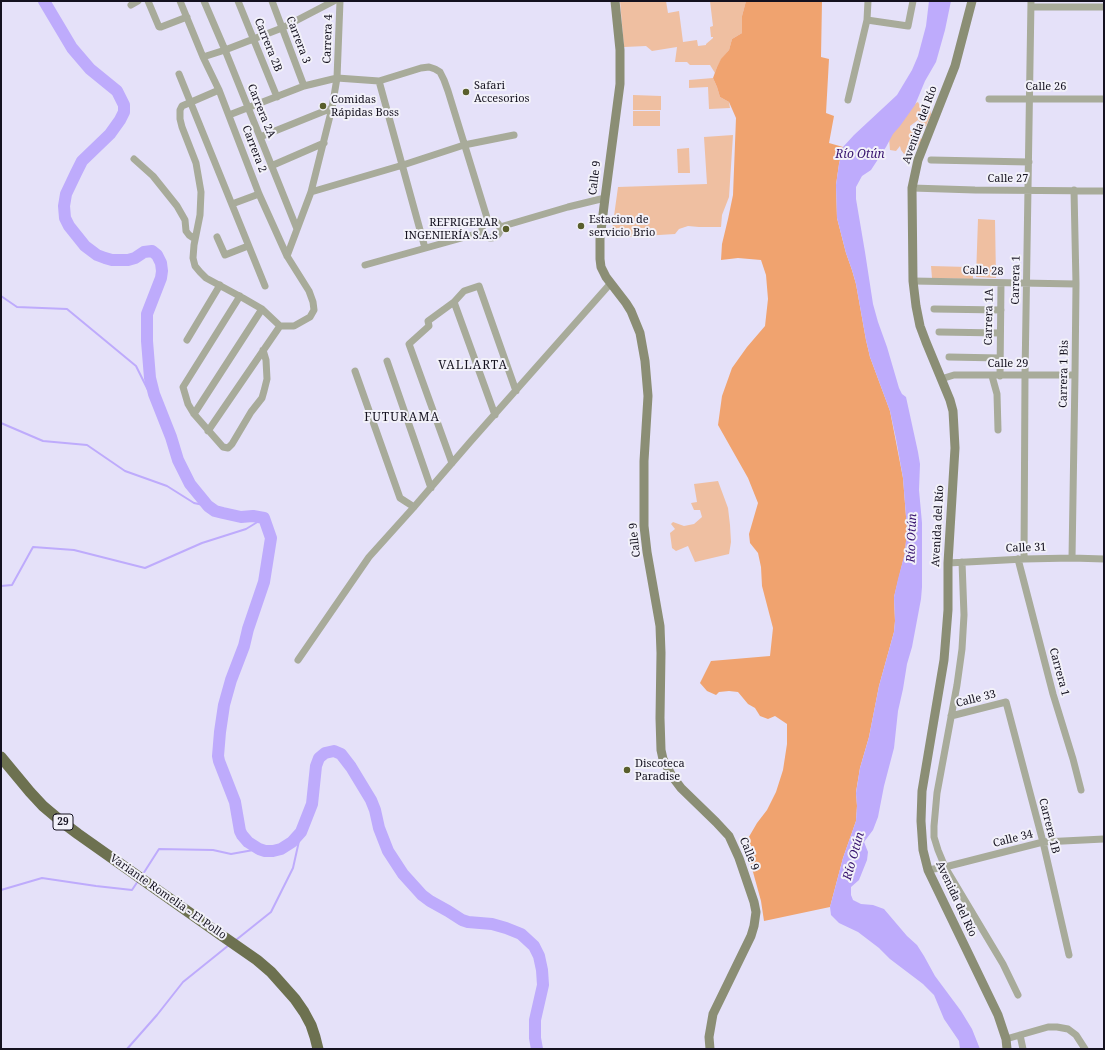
<!DOCTYPE html>
<meta charset="utf-8">
<style>
body{margin:0}
#map{position:relative;width:1105px;height:1050px;overflow:hidden;background:#e5e1f9;font-family:"Noto Serif",serif}
canvas{display:block}
.frame{position:absolute;inset:0;border:2px solid #14111f;pointer-events:none}
</style>
<div id="map">
<canvas width="1105" height="1050"></canvas>
<div class="frame"></div>
</div>
<script>
const c = document.querySelector('canvas').getContext('2d');
c.lineJoin = 'round';
function paint(path, color) {
  c.fillStyle = color;
  c.fill(path, 'evenodd');
}
function poly(rows) {
  const path = new Path2D();
  for (const r of rows) {
    if (r.length === 3) {
      path.moveTo(r[0] + r[2], r[1]);
      path.arc(r[0], r[1], r[2], 0, 2 * Math.PI);
      continue;
    }
    path.moveTo(r[0], r[1]);
    for (let i = 2; i < r.length; i += 2) path.lineTo(r[i], r[i + 1]);
  }
  return path;
}
function strokePath(path, color, width, dash) {
  c.strokeStyle = color;
  c.lineWidth = width;
  c.lineCap = dash ? 'butt' : 'round';
  c.setLineDash(dash || []);
  c.stroke(path);
}
function label(font, color, halo, rows, align = 'center') {
  c.font = font + ' "Noto Serif",serif';
  c.lineWidth = 4;
  c.setLineDash([]);
  c.textBaseline = 'middle';
  c.strokeStyle = halo;
  c.fillStyle = color;
  for (const [text, x, y, turn = 0] of rows) {
    c.save();
    c.translate(x, y);
    c.rotate((+turn || 0) * Math.PI / 180);
    c.textAlign = isNaN(turn) ? turn : align;
    if (halo) c.strokeText(text, 0, 0);
    c.fillText(text, 0, 0);
    c.restore();
  }
}
paint(poly([
 [620,1,666,1,668,13,679,11,683,42,697,40,698,46,706,45,706,44,713,38,713,37,711,37,710,27,713,26,710,1,746,1,742,16,742,33,732,39,729,50,721,60,717,67,715,73,710,65,690,65,687,62,675,62,677,47,652,51,646,46,624,47],
 [713,78,717,87,720,97,729,102,730,108,709,109,708,87,689,88,689,80],
 [633,95,661,96,661,110,633,110],
 [918,102,922,110,927,105,930,106,931,115,926,126,923,127,918,120,910,126,910,130,919,133,922,140,918,146,914,147,911,154,904,154,901,150,900,146,896,151,890,150,889,138,916,103],
 [633,111,660,111,660,126,633,126],
 [733,135,729,197,722,215,721,227,699,227,688,226,679,229,675,234,611,238,618,187,707,184,704,137],
 [689,148,690,173,678,173,677,149],
 [978,219,995,220,996,278,976,277],
 [931,266,968,267,969,268,969,271,973,271,973,279,932,278],
 [718,481,728,508,730,525,731,542,729,554,695,562,688,546,676,551,672,548,670,533,675,529,671,524,673,522,684,526,694,524,702,517,700,510,694,510,691,503,697,502,694,484]
]), '#efbfa1');
paint(poly([
 [746,1,822,1,821,57,829,59,826,113,834,116,829,143,843,147,839,164,836,185,837,218,846,253,852,270,856,284,866,340,870,357,890,411,903,478,907,529,905,553,894,597,895,621,894,632,879,686,869,737,860,768,856,792,857,806,856,821,843,858,830,907,764,921,761,901,753,872,743,847,757,823,767,810,776,792,783,770,787,744,787,724,775,716,768,719,760,716,755,708,748,704,738,692,729,691,719,692,716,695,707,691,700,683,711,661,770,656,773,628,762,586,761,567,758,553,750,543,749,534,758,503,748,478,718,425,722,396,732,368,747,347,765,326,768,299,766,275,761,260,738,258,721,260,722,244,728,219,733,195,736,118,729,102,720,97,717,87,713,78,717,67,721,59,729,50,732,39,742,33,742,16]
]), '#f0a36f');
paint(poly([
 [929,1,951,1,945,30,936,62,925,81,915,105,900,126,893,134,886,147,871,170,862,176,856,187,856,199,865,252,873,304,878,322,887,347,899,388,902,394,906,397,918,452,920,464,919,490,922,523,922,587,921,599,912,647,907,664,903,689,898,711,894,748,884,786,878,817,873,830,864,842,868,852,867,860,859,880,851,887,851,895,853,900,861,904,873,905,884,909,907,936,917,945,924,956,935,976,961,1011,972,1029,980,1049,960,1049,959,1041,944,1019,934,995,923,984,890,959,879,948,858,932,839,923,831,915,830,907,843,858,856,821,857,806,856,793,860,768,869,737,879,686,894,632,895,621,894,597,898,579,905,553,907,529,903,478,896,439,890,411,870,357,866,340,856,284,852,270,846,253,837,218,836,185,839,164,843,147,854,135,897,95,912,70,918,56,926,26]
]), '#beabfc');
strokePath(poly([
 [1,296,17,307,67,309,136,366,148,390,154,394],
 [1,423,43,441,87,445,125,471,167,486,194,503,208,506],
 [1,586,12,585,33,547,74,550,145,568,202,543,246,529,264,518],
 [143,874,159,849,213,850,231,854,259,849],
 [1,890,42,878,96,886,132,890,138,881],
 [236,940,271,912,293,868,301,832],
 [127,1049,157,1015,183,982,229,945]
]), '#beabfc', 2);
strokePath(poly([
 [44,1,72,48,90,69,117,91,124,105,124,112,120,120,110,134,82,161,76,173,66,194,64,206,65,218,69,226,85,246,97,255,105,258,112,260,128,260,135,258,144,252,152,251,157,255,161,263,162,271,161,278,147,314,147,341,150,378,154,394,171,437,178,460,190,484,208,506,215,511,223,513,241,517,253,516,264,518,271,538,264,582,248,629,244,646,231,680,224,705,220,732,218,756,219,761,235,802,240,831,242,835,248,842,259,849,265,851,273,851,281,849,292,842,301,832,312,804,316,766,319,758,325,753,334,751,341,754,351,767,371,800,375,810,379,828,388,851,403,874,422,895,430,901,448,911,462,920,468,922,492,924,506,928,521,934,534,946,539,956,542,970,543,985,535,1020,535,1038,537,1049]
]), '#beabfc', 12);
strokePath(poly([
 [148,1,159,27,161,27,187,17],
 [180,1,203,57,219,90,259,194,287,256,309,291,313,302,314,310,310,317,294,326,280,326,262,309,243,298,206,278,200,272,195,266,193,258,194,245,200,215,201,192,196,163,182,127,180,119,180,110,182,106,219,90],
 [204,1,225,50,297,229],
 [238,1,277,97],
 [272,1,304,86],
 [131,5,138,1],
 [1031,7,1104,7],
 [867,20,908,26,913,1],
 [203,57,225,50,282,28,334,1],
 [179,74,265,286],
 [379,81,425,248],
 [989,99,1104,99],
 [848,100,867,20,868,1],
 [229,115,304,86,337,78,379,81,421,68,429,67,435,69,440,72,444,80,448,91,488,221],
 [260,137,332,108],
 [134,159,153,176,177,206,185,220,186,231,189,235,195,239],
 [931,160,1029,162],
 [271,166,324,143],
 [912,188,975,190,1104,191],
 [311,192,403,165,464,145,514,135],
 [232,204,259,194],
 [491,229,9],
 [500,227,568,207,605,198],
 [217,237,225,255,248,246],
 [287,256,311,192,332,108,337,78,340,1],
 [365,265,483,232],
 [913,281,1076,284],
 [240,296,183,387,188,404,194,414,223,447,228,448,232,444,251,412,262,398,264,391,267,379,266,360,263,350],
 [454,302,495,415],
 [934,309,1001,310],
 [939,332,1000,333],
 [187,340,220,285],
 [949,357,1000,358],
 [387,361,431,488],
 [355,371,400,498,414,507],
 [992,376,997,394,998,430],
 [1000,376,1001,283],
 [941,379,954,375,1075,375],
 [194,414,262,309],
 [208,431,280,326],
 [452,463,409,344,429,326,428,321,454,302,464,291,479,286,516,391],
 [1072,558,1075,375,1076,284,1074,190],
 [1018,559,1053,694,1073,759,1081,790],
 [1024,559,1025,375,1031,1],
 [962,562,964,615,962,649,957,685,937,793,934,826,934,837,938,850,945,867,1003,964,1018,995],
 [948,563,1024,559,1072,558,1104,559],
 [298,660,369,557,414,507,471,441,610,284],
 [951,716,1006,702,1043,842,1069,955],
 [928,870,945,867,1043,842,1104,839],
 [1020,1035,1023,1049],
 [1006,1039,1048,1027,1057,1027,1068,1029,1076,1035,1085,1049]
]), '#a8ab9a', 7);
strokePath(poly([
 [615,1,620,50,620,84,605,198,600,239,600,259,601,267,606,277,626,303,631,311,640,333,645,361,648,396,644,461,644,526,647,552,660,626,661,653,660,718,661,750,663,759,672,776,681,788,716,822,729,836,739,858,754,902,756,912,754,926,751,936,713,1014,709,1037,710,1049],
 [972,1,955,66,918,160,912,188,913,281,916,306,920,326,926,342,950,400,953,411,954,429,955,448,948,563,948,610,944,660,922,791,921,821,923,850,928,870,998,1015,1006,1039,1007,1049]
]), '#8b8e75', 9);
strokePath(poly([
 [1,757,30,792,43,806,62,822,78,834,221,935,257,960,271,972,295,999,304,1012,311,1025,315,1037,318,1049]
]), '#6d7150', 11);
for (const [x, y, r, color] of [
 [466,92,4,"#595e2c"],
 [323,106,4,"#595e2c"],
 [581,226,4,"#595e2c"],
 [506,229,4,"#595e2c"],
 [627,770,4,"#595e2c"]
]) {
  const dot = new Path2D();
  dot.arc(x, y, r, 0, 2 * Math.PI);
  c.fillStyle = color;
  c.fill(dot);
  strokePath(dot, '#f2f1f9', 1.5);
}
for (const [x, y, w] of [
 [63,822,20]
]) {
  const box = new Path2D();
  box.roundRect(x - w / 2, y - 8, w, 16, 3);
  c.fillStyle = '#f2f1f9';
  c.fill(box);
  strokePath(box, '#14111f', 1);
}
label('bold 10px', '#14111f', null, [
 ["29",63,822]
]);
label('11px', '#14111f', '#f2f1f9', [
 ["Carrera 4",328,39,-88],
 ["Carrera 3",298,40,69],
 ["Carrera 2B",268,45,68],
 ["Calle 26",1046,87],
 ["Carrera 2A",261,111,68],
 ["Avenida del Río",920,125,-70],
 ["Carrera 2",254,149,69],
 ["Calle 9",595,178,-83],
 ["Calle 27",1008,179],
 ["Calle 28",983,271,2],
 ["Carrera 1",1016,280,-89],
 ["Carrera 1A",989,317,-89],
 ["Calle 29",1008,364],
 ["Carrera 1 Bis",1064,374,-89],
 ["Avenida del Río",938,526,-87],
 ["Calle 9",635,540,-96],
 ["Calle 31",1026,548,-2],
 ["Carrera 1",1059,672,75],
 ["Calle 33",976,699,-14],
 ["Carrera 1B",1049,826,76],
 ["Calle 34",1013,839,-14],
 ["Calle 9",749,854,68],
 ["Variante Romelia - El Pollo",168,897,35],
 ["Avenida del Río",956,899,65]
]);
label('11px', '#14111f', '#f2f1f9', [
 ["Safari",474,86],
 ["Accesorios",474,99],
 ["Comidas",331,100],
 ["Rápidas Boss",331,113],
 ["Estacion de",589,220],
 ["servicio Brio",589,233],
 ["REFRIGERAR",498,223,"right"],
 ["INGENIERÍA S.A.S",498,236,"right"],
 ["Discoteca",635,764],
 ["Paradise",635,777]
], 'left');
label('italic 12px', '#37136e', '#f2f1f9', [
 ["Río Otún",860,155],
 ["Río Otún",912,538,-88],
 ["Río Otún",854,856,-74]
]);
c.letterSpacing = '1px';
label('12px', '#14111f', '#f2f1f9', [
 ["VALLARTA",473,366],
 ["FUTURAMA",402,418]
]);
c.letterSpacing = '0px';
</script>
